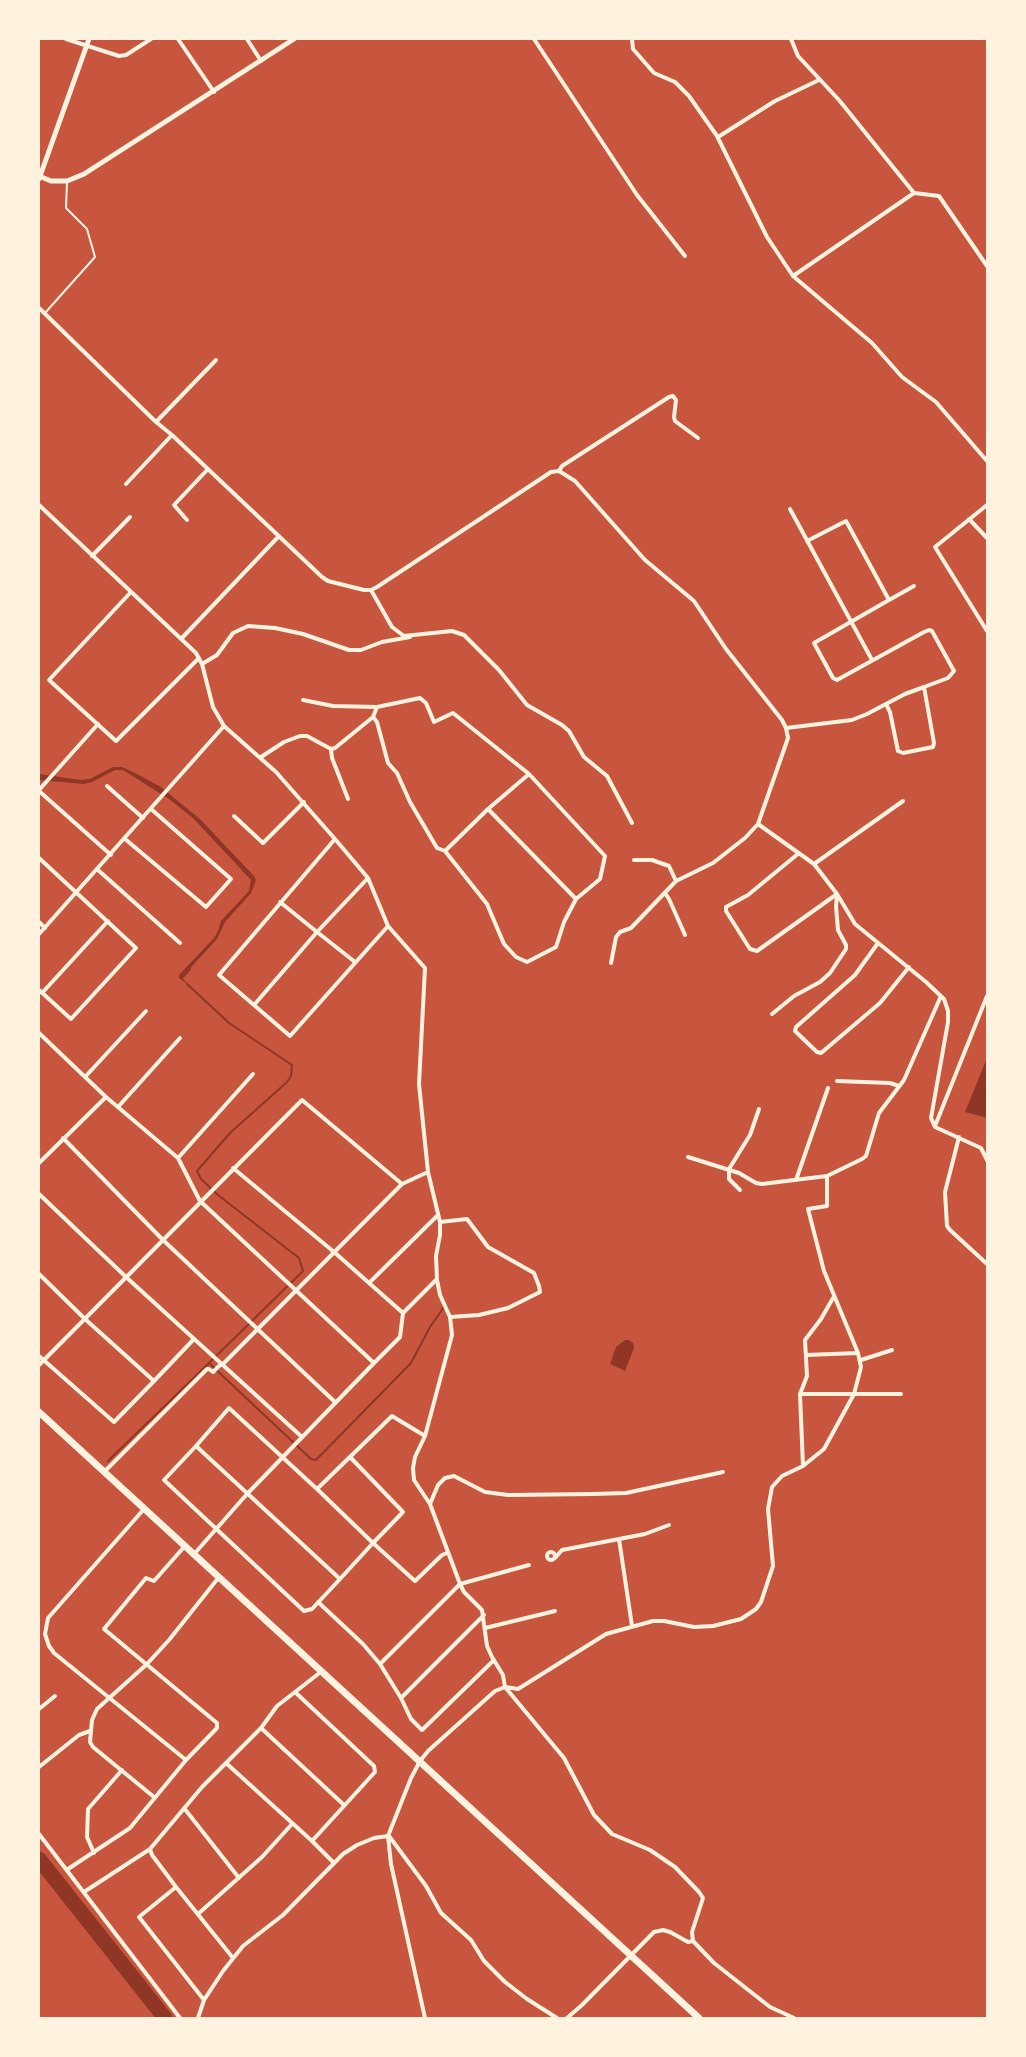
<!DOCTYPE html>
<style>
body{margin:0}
#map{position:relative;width:1026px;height:2057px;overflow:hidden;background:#c8553d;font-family:"Noto Serif",serif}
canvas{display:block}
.frame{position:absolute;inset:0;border:40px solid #fff3e0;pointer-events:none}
</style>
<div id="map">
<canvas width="1026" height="2057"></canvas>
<div class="frame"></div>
</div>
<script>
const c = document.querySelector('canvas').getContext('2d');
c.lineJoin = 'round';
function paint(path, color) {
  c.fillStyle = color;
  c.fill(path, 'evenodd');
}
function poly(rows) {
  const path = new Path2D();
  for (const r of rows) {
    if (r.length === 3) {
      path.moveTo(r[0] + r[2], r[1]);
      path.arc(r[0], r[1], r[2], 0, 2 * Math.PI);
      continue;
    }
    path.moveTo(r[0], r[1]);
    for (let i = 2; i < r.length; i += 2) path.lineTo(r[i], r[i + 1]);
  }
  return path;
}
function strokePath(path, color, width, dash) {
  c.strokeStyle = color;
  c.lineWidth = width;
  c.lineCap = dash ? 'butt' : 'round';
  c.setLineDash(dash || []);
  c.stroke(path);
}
paint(poly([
 [113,767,122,767,137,774,161,787,201,820,254,876,256,880,251,893,225,922,217,939,183,976,183,979,190,986,179,978,179,975,214,938,218,931,221,921,249,891,251,880,193,818,169,799,123,770,115,770,92,782,84,784,39,780,39,774,80,780,90,779],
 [987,1058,987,1118,965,1112],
 [625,1340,629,1340,633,1343,634,1348,625,1371,610,1364,616,1347]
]), '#8f3625');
strokePath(poly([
 [182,978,190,969],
 [187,984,229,1023,292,1065,291,1076,287,1082,230,1133,197,1171,201,1179,218,1195,299,1258,303,1271,209,1363,311,1459,316,1460,411,1363,430,1327,444,1307],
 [108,1461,209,1363]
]), '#8f3625', 2);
strokePath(poly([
 [39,1859,165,2018]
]), '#8f3625', 15);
strokePath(poly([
 [45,313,95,257,87,229,66,208,67,183]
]), '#fff3e0', 2);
strokePath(poly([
 [66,39,119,56,126,55,151,39],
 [178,39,214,92],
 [247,39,261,61],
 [534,39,637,195,685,256],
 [632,39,633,49,654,73,675,82,689,96,717,136,767,237,793,276,872,343,902,377,936,402,987,461],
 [791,39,798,56,839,100,914,193],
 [718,137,775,101,819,80],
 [793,276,914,193,939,196,987,266],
 [39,308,156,422,172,435,322,577,328,581,364,590,371,590,377,587,551,472,559,471,562,466,669,397,673,396,676,400,674,417,675,421,698,438],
 [156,422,216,360],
 [559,471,575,481,645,560,694,601,726,649,782,720,786,728,788,738,758,824,814,864,837,894,855,924,926,982,944,999,948,1011,948,1022,931,1118,935,1127,981,1148,987,1160],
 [126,484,172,435],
 [39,505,196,653,202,664,213,707,224,726,276,772,335,839,368,878,388,926,425,968,419,1084,428,1172,440,1222,440,1235,436,1256,437,1280,440,1295,450,1317,452,1335,425,1436,415,1457,413,1468,414,1480,430,1504,460,1584,464,1592,482,1610,487,1646,492,1657,503,1675,505,1687,564,1758,594,1815,612,1834,650,1850,675,1867,699,1892,703,1898,692,1932,693,1941,714,1963,770,2007,794,2018],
 [987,505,935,547,987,631],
 [790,509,872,660],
 [969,519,987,538],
 [187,520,174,505,208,469],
 [807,541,846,521,889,600,914,586],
 [92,556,130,517],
 [371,590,392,627,404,636,452,631,464,635,499,670,527,705,562,725,569,731,584,757,607,776,632,823],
 [130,593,49,680,116,741,199,658],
 [181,639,279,536],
 [202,664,217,655,233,633,248,626,275,628,303,634,349,650,361,650,382,642,410,637],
 [303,700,333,706,377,707],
 [886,704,890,712,898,751,903,753,933,747,934,743,924,687,948,678,954,671,932,631,929,630,924,632,837,680,833,678,814,643,889,600],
 [786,728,852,720,867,714,905,694,924,687],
 [331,749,332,758,348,799],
 [261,757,284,742,300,736,307,736,331,749,335,748,373,717,377,707,420,698,426,703,434,722,453,713,529,774,605,856,600,879,576,899,564,922,556,947,527,962,516,957,504,944,487,904,445,851,437,848,410,802,397,773,388,763,377,722,373,717],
 [107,786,143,818],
 [39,790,98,724],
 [39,791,111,855],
 [488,809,576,899],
 [234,816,263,843,304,802],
 [125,839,206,907,231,879,151,809],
 [335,839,219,975,290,1036,388,926],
 [445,851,488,809,529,774],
 [799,853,748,895,726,907,726,911,750,949,757,951,837,894],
 [39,858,136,948,71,1019,39,990],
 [634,860,652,860,669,866,676,881],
 [814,864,903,801],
 [98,870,180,943],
 [665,893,669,899,685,935],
 [280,902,317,932,368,878],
 [39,922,45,928],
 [39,934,224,726],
 [878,943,855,975,796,1027,795,1031,817,1052,821,1053,880,1003,909,967],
 [611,963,616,937,620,932,631,928,676,881,713,863,745,838,758,824],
 [42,993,108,921],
 [254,1005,317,932,355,962],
 [772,1014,794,996,820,982,830,973,846,949,846,945,838,930,836,906,837,895],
 [39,1033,106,1097,178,1158,200,1201,374,1363,247,1494,195,1553],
 [85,1077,146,1011],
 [837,1081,890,1083,899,1086],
 [118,1107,180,1038],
 [935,1126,987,996],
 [959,1137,945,1192,947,1226,950,1230,987,1264],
 [63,1138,163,1240,335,1402],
 [688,1157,739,1173,756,1183,762,1184,827,1176,862,1159,866,1156,879,1113,904,1080,941,996],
 [178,1158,253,1074],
 [39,1163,106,1097],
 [233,1168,334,1252,403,1313,400,1337,374,1363],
 [796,1180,828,1088],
 [740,1190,729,1179,729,1169,750,1135,759,1109],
 [39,1194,126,1277,302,1437],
 [440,1222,467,1219,488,1247,534,1273,539,1286,540,1292,508,1308,479,1315,450,1317],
 [39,1274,85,1319,154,1381,193,1340],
 [369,1283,438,1215],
 [403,1313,436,1280],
 [806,1355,858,1353],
 [39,1356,114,1422,154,1381],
 [861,1360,892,1350],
 [39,1365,302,1100,402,1184],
 [222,1365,402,1184,428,1172],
 [800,1394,901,1394],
 [196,1446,229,1408,317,1489,373,1543,340,1579,312,1609,304,1611,164,1480,196,1446,340,1579],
 [350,1457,403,1512,373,1543,415,1581,442,1555,447,1553],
 [803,1466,800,1394,807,1376,805,1340,821,1319,833,1298],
 [105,1471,207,1369,209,1369,213,1372,221,1364],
 [317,1489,392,1416,425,1436],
 [430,1504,438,1485,445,1478,454,1476,485,1492,508,1495,593,1494,626,1493,723,1472],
 [144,1509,48,1618,45,1634,49,1646,54,1653,186,1760],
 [619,1539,632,1626],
 [551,1556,4],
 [555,1558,562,1550,645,1534,669,1525],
 [318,1602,363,1644,380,1664,401,1698,411,1719,422,1730,494,1660],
 [485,1628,555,1611],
 [380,1664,460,1584,529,1565],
 [296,1693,374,1766,375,1772,312,1841,334,1863],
 [401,1698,484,1615],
 [39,1709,55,1696],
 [261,1728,344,1805],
 [226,1763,312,1841],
 [39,1767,79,1735,90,1731],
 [154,1797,93,1747,90,1742,92,1720,97,1709,147,1664,169,1640,219,1577],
 [184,1808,239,1878],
 [39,1834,180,2018],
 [389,1836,426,1886,441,1913,471,1940,484,1961,505,1982,527,1999,557,2018],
 [150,1849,202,1787,261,1728,277,1706,322,1671],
 [94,1853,87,1837,88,1809,122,1770],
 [68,1869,130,1828,186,1760,217,1728,217,1723,104,1629,146,1578,154,1581,184,1547],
 [84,1892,150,1849,152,1855,176,1887],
 [198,1914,262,1857,292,1824],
 [204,2000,139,1917,176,1887,233,1958],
 [198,2018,204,2000,223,1971,243,1946,283,1915,343,1854,357,1845,374,1838,388,1836],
 [425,2018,391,1864,388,1836,411,1778,420,1761,428,1751,495,1691,505,1687,518,1689,606,1634,653,1621,664,1621,694,1627,713,1626,741,1619,756,1609,761,1602,773,1566,768,1509,772,1487,782,1476,803,1466,824,1449,854,1394,861,1367,858,1353,824,1271,808,1209,827,1206,827,1176],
 [567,2018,582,2005,654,1932,663,1930,670,1932,688,1942,693,1941]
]), '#fff3e0', 4);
strokePath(poly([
 [39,176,51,181,67,181,84,174,294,39],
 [39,179,89,39]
]), '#fff3e0', 5);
strokePath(poly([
 [39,1412,699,2018]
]), '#fff3e0', 7);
</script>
